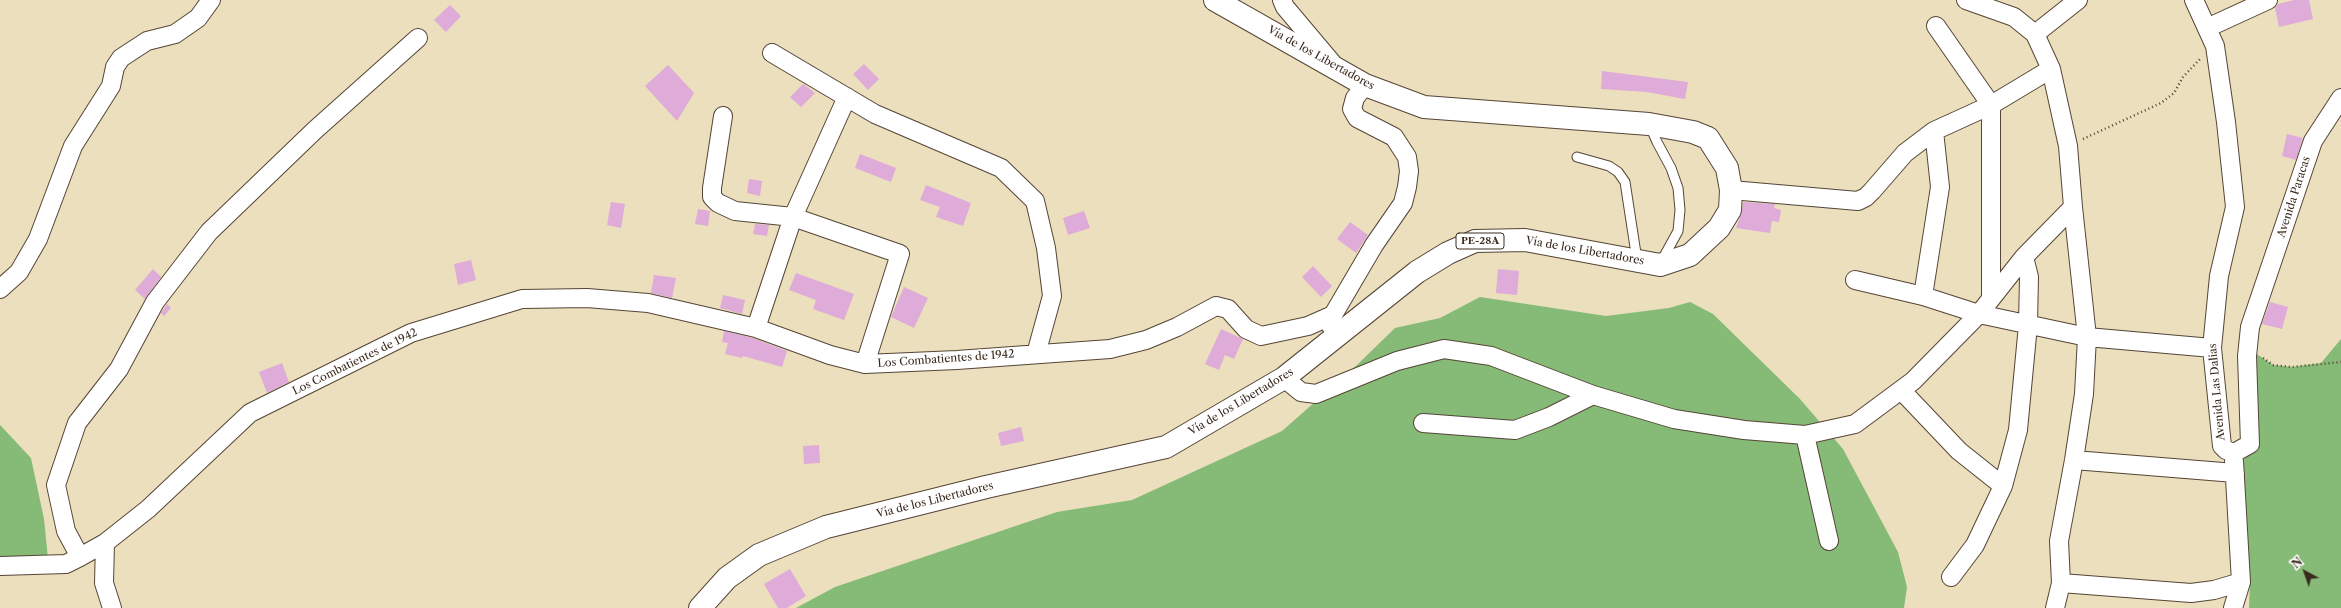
<!DOCTYPE html>
<meta charset="utf-8">
<style>
body{margin:0}
#map{position:relative;width:2341px;height:608px;overflow:hidden;background:#ebdfbd;font-family:"Libre Caslon Text",serif}
canvas{display:block}
.north{position:absolute;left:2285px;top:552px;width:40px;height:40px;-webkit-text-stroke:3px #fff;paint-order:stroke;rotate:319deg;font-size:11px;font-weight:700;line-height:16px;text-align:center;color:#3b2a1e}
.north::after{content:'';display:block;margin:auto;width:14px;height:18px;background:#3b2a1e;clip-path:polygon(50% 0,100% 100%,50% 72%,0 100%)}
</style>
<div id="map">
<canvas width="2341" height="608"></canvas>
<div class="north">N</div>
</div>
<script>
const c = document.querySelector('canvas').getContext('2d');
c.lineJoin = 'round';
function paint(path, color) {
  c.fillStyle = color;
  c.fill(path, 'evenodd');
}
function poly(rows) {
  const path = new Path2D();
  for (const r of rows) {
    path.moveTo(r[0], r[1]);
    for (let i = 2; i < r.length; i += 2) path.lineTo(r[i], r[i + 1]);
  }
  return path;
}
function strokePath(path, color, width, dash) {
  c.strokeStyle = color;
  c.lineWidth = width;
  c.lineCap = dash ? 'butt' : 'round';
  c.setLineDash(dash || []);
  c.stroke(path);
}
function label(font, color, halo, rows, align = 'center') {
  c.font = font + ' "Libre Caslon Text",serif';
  c.lineWidth = 3;
  c.setLineDash([]);
  c.textBaseline = 'middle';
  c.strokeStyle = halo;
  c.fillStyle = color;
  for (const [text, x, y, turn = 0] of rows) {
    c.save();
    c.translate(x, y);
    c.rotate((+turn || 0) * Math.PI / 180);
    c.textAlign = isNaN(turn) ? turn : align;
    if (halo) c.strokeText(text, 0, 0);
    c.fillText(text, 0, 0);
    c.restore();
  }
}
paint(poly([
 [1480,297,1606,316,1669,308,1690,302,1713,314,1800,399,1843,449,1898,552,1907,587,1904,608,796,608,835,587,1057,512,1132,500,1282,431,1358,364,1395,328,1440,318],
 [2341,339,2341,608,2249,608,2250,579,2246,545,2234,487,2250,444,2248,348,2273,365,2292,367,2321,363],
 [0,425,31,458,44,519,49,569,0,561]
]), '#86bb77');
paint(poly([
 [2294,0,2309,0,2313,19,2279,27,2275,8,2278,4],
 [450,5,461,16,446,32,434,20],
 [864,64,879,79,868,90,853,74],
 [668,65,694,93,677,121,645,86],
 [1602,71,1688,82,1685,99,1647,92,1601,89],
 [803,84,815,93,801,107,790,97],
 [2287,134,2303,138,2296,160,2282,156],
 [860,154,896,168,891,182,855,168],
 [749,179,762,181,760,196,747,193],
 [926,185,971,203,963,226,936,217,940,207,920,200],
 [611,202,625,204,621,228,607,225],
 [1743,202,1775,204,1774,208,1781,210,1779,222,1772,221,1770,233,1736,228,1742,211],
 [698,209,710,211,708,226,695,224],
 [1084,211,1090,228,1068,235,1063,218],
 [1350,222,1368,235,1356,253,1337,239],
 [755,224,769,225,767,236,753,234],
 [471,260,476,280,458,285,454,264],
 [1313,266,1332,286,1321,297,1302,277],
 [153,269,161,277,145,299,135,290],
 [1498,269,1519,271,1517,295,1496,293],
 [796,273,854,294,844,320,813,309,816,300,789,290],
 [654,275,676,278,672,298,651,293],
 [904,287,928,298,914,328,891,317],
 [723,295,745,300,742,314,720,308],
 [2270,302,2288,307,2282,329,2262,324],
 [167,304,171,308,164,316,161,313],
 [1221,329,1243,339,1234,359,1225,355,1219,370,1205,364],
 [724,331,753,338,787,351,782,367,743,356,742,358,725,354,728,343,722,342],
 [282,363,289,382,267,393,259,372],
 [1021,427,1024,441,1001,446,998,433],
 [819,445,820,463,804,464,803,446],
 [790,569,806,596,787,608,778,608,764,584]
]), '#dfabd8');
const lane = poly([
 [1650,126,1657,142,1671,168,1678,188,1680,210,1678,231,1661,262],
 [1577,157,1609,166,1618,172,1625,182,1637,260]
]);
const street = poly([
 [1282,0,1285,7,1333,64],
 [2194,0,2215,46,2226,122,2235,207,2219,276,2212,348,2222,446,2226,450,2234,453,2250,444,2247,356,2250,327,2313,141,2341,98],
 [1936,26,1991,105,1991,297],
 [2207,28,2268,0],
 [2035,34,2078,0],
 [772,53,875,114,1001,168,1035,201,1046,248,1052,296,1036,354],
 [723,116,712,188,712,197,718,203,735,211,793,217,900,254,865,364],
 [1731,190,1858,201,1866,197,1872,191,1905,153,1934,131,1991,105,2051,69],
 [1855,280,1923,296,1979,314,2087,337,2212,348],
 [0,289,19,272,38,239,73,146,111,86,115,67,121,58,147,41,175,34,198,18,211,0],
 [1923,296,1940,187,1934,131],
 [1331,326,1333,315,1374,245,1403,203,1407,187,1409,171,1407,157,1394,137,1357,118,1352,109,1355,98,1365,85],
 [756,328,793,217,847,97],
 [1284,378,1301,392,1316,394,1397,361,1444,349,1491,356,1593,395,1674,419,1744,430,1805,435,1855,424,1913,381,1979,314,2024,257,2073,207,2068,146,2051,69,2035,34,2014,17,1966,0],
 [1901,390,1959,451,2003,486],
 [1423,423,1515,430,1549,417,1593,395],
 [1805,435,1829,541],
 [2074,460,2235,473],
 [105,543,104,583,112,608],
 [80,557,66,531,56,485,77,423,119,369,155,302,209,232,315,130,418,38],
 [0,566,66,564,80,557,105,543,148,509,250,413,411,333,522,299,587,298,648,303,756,328,830,355,865,364,957,360,1110,349,1146,340,1177,327,1216,306,1228,309,1246,329,1261,336,1308,326,1333,315],
 [1951,577,1975,545,2003,486,2018,430,2028,325,2029,277,2024,257],
 [2061,583,2191,593,2214,590,2241,582],
 [2055,608,2061,583,2059,541,2074,460,2084,394,2087,337,2073,207],
 [2233,608,2241,582,2234,461]
]);
const highway = poly([
 [700,608,727,578,759,555,826,527,986,487,1166,447,1284,378,1417,272,1448,253,1475,241,1525,240,1660,265,1690,255,1719,228,1730,210,1731,190,1727,168,1708,138,1693,132,1649,124,1424,107,1365,85,1215,0]
]);
strokePath(lane, '#554536', 11);
strokePath(street, '#554536', 20);
strokePath(highway, '#554536', 24);
strokePath(poly([
 [2083,139,2161,103,2174,93,2183,77,2200,59],
 [2263,358,2273,365,2292,367,2341,362]
]), '#554536', 2.5, [1, 3]);
strokePath(lane, '#fff', 9);
strokePath(street, '#fff', 18);
strokePath(highway, '#fff', 22);
for (const [x, y, w] of [
 [1480,241,48]
]) {
  const box = new Path2D();
  box.roundRect(x - w / 2, y - 8, w, 16, 3);
  c.fillStyle = '#fff';
  c.fill(box);
  strokePath(box, '#3b2a1e', 1);
}
label('bold 10px', '#3b2a1e', null, [
 ["PE-28A",1480,241]
]);
label('11px', '#3b2a1e', '#fff', [
 ["Vía de los Libertadores",1321,58,29],
 ["Avenida Paracas",2294,197,-72],
 ["Vía de los Libertadores",1585,251,10],
 ["Los Combatientes de 1942",946,359,-4],
 ["Los Combatientes de 1942",355,362,-26],
 ["Avenida Las Dalias",2217,392,-95],
 ["Vía de los Libertadores",1241,402,-31],
 ["Vía de los Libertadores",935,500,-14]
]);
</script>
